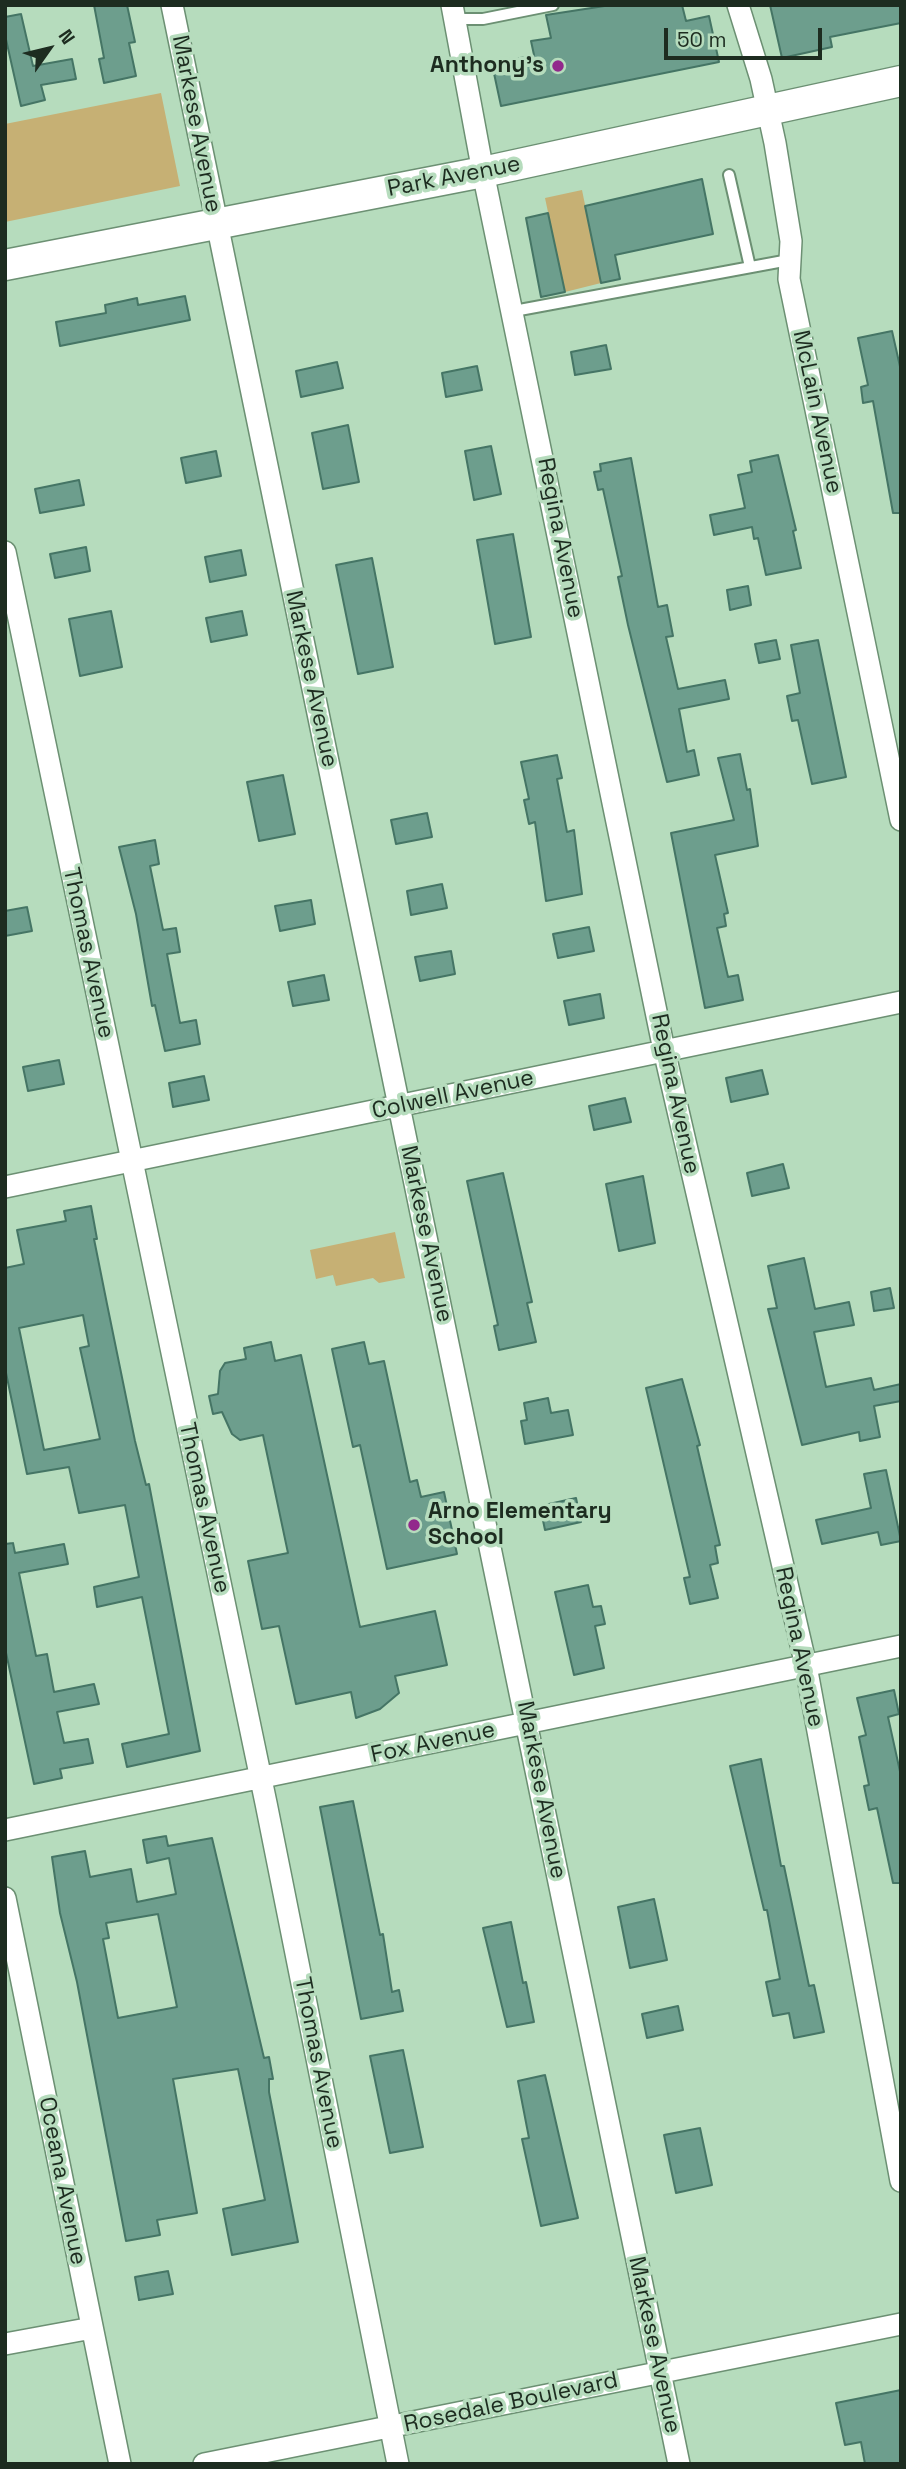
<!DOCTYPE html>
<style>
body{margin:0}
#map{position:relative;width:906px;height:2469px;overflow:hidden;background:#b6dcbd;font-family:"Space Grotesk",sans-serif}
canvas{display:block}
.frame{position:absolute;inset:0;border:7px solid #1d2c20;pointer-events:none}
.north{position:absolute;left:14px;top:14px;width:70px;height:70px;-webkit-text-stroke:5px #b6dcbd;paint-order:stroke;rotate:56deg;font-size:19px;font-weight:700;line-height:28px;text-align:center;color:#1d2c20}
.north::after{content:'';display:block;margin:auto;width:24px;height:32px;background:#1d2c20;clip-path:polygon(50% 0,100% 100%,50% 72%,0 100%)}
.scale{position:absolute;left:664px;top:28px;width:158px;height:32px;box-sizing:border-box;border:4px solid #1d2c20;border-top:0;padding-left:9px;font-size:21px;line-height:24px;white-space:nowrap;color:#1d2c20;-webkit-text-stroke:5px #b6dcbd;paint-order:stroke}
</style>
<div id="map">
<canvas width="906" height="2469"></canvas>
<div class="frame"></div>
<div class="north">N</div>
<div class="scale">50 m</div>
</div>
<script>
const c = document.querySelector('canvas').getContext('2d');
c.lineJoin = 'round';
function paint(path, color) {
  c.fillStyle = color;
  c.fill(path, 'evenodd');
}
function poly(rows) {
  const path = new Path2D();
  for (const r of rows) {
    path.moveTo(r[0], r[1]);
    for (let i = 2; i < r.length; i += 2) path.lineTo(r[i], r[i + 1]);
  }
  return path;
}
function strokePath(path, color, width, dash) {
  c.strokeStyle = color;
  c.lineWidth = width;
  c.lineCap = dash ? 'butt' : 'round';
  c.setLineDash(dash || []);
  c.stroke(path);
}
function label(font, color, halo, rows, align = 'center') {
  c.font = font + ' "Space Grotesk",sans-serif';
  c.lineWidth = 7;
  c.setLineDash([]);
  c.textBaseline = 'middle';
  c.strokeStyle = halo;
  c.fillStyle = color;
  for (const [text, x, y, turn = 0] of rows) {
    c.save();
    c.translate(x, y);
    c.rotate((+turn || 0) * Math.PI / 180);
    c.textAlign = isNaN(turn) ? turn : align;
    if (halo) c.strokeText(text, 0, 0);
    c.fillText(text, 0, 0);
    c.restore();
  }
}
paint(poly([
 [161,93,180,186,5,222,5,124],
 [582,190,601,283,565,292,545,198],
 [395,1232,405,1278,379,1283,373,1278,336,1286,333,1275,316,1279,310,1250]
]), '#c6b074');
const building = poly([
 [94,5,127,5,135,42,129,43,136,76,104,83,99,59,104,58,94,5],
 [611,5,682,5,686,21,709,16,719,62,501,106,492,64,534,55,531,41,551,38,546,15,611,5],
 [770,5,901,5,901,23,830,37,832,47,782,58,770,5],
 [21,14,33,66,72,59,76,79,41,85,45,100,21,106,5,35,5,17,21,14],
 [702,179,713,234,615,255,620,279,601,283,585,206,702,179],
 [548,213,565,292,541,297,526,218,548,213],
 [185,296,190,320,60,346,56,322,106,313,105,305,137,298,138,305,185,296],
 [892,331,901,371,901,513,893,513,873,401,863,403,861,387,868,385,858,338,892,331],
 [606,345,611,369,575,375,571,352,606,345],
 [337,362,343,388,301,397,296,371,337,362],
 [477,366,482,390,446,397,442,373,477,366],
 [348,425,359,482,323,489,312,433,348,425],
 [491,446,501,494,474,500,465,451,491,446],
 [216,451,221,476,186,483,181,458,216,451],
 [778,455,796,530,793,531,801,568,766,575,758,538,754,539,752,527,714,535,710,515,745,508,738,475,752,472,750,461,778,455],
 [631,458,658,607,667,605,673,636,666,637,678,689,725,680,729,699,679,709,687,752,694,750,699,775,667,782,628,625,618,577,622,576,603,489,598,490,594,472,601,471,600,464,631,458],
 [79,480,84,505,40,513,35,489,79,480],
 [513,534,531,637,495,644,477,540,513,534],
 [86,547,90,571,55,578,50,554,86,547],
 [241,550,246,575,210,582,205,557,241,550],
 [372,558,393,667,358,674,336,565,372,558],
 [748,586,751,605,730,610,727,590,748,586],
 [111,611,122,667,80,676,69,619,111,611],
 [242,611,247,635,211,642,206,618,242,611],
 [776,640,780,659,759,663,755,644,776,640],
 [818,640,846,777,812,784,798,720,792,721,787,696,800,693,791,645,818,640],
 [740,754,747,790,750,789,758,846,715,855,728,913,724,914,726,926,717,928,728,977,738,975,743,1000,705,1008,671,833,734,820,718,758,740,754],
 [557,755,562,778,557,779,567,832,574,830,582,894,546,901,535,822,529,824,524,800,529,799,521,762,557,755],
 [283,775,295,834,259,841,247,782,283,775],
 [427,813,432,837,396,844,391,820,427,813],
 [155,840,159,864,150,866,163,930,176,928,180,952,167,954,180,1023,196,1020,200,1044,165,1051,155,1005,152,1006,136,914,119,847,155,840],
 [442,884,447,908,411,915,407,891,442,884],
 [311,900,315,924,280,931,275,906,311,900],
 [27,907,32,931,5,936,5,911,27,907],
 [589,927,594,951,558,958,553,934,589,927],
 [451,951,455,974,420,981,415,957,451,951],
 [324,975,329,1000,293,1006,288,982,324,975],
 [600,994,604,1018,569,1025,564,1001,600,994],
 [59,1060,64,1084,28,1091,23,1067,59,1060],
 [762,1070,768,1094,731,1102,726,1078,762,1070],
 [204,1076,209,1100,173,1107,169,1083,204,1076],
 [625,1098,631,1122,594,1130,589,1106,625,1098],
 [783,1164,789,1188,752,1196,747,1173,783,1164],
 [503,1173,532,1302,527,1303,536,1342,499,1350,494,1326,498,1325,467,1181,503,1173],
 [643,1176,655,1243,619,1251,606,1184,643,1176],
 [91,1206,97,1239,94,1239,107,1304,135,1441,146,1485,149,1484,200,1751,127,1767,122,1744,169,1734,142,1597,97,1607,94,1587,139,1577,125,1505,79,1513,69,1467,27,1474,5,1368,5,1268,24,1264,17,1230,66,1221,64,1211,91,1206],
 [83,1315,89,1346,80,1348,100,1439,44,1450,19,1328,83,1315],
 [804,1258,815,1309,849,1302,854,1325,814,1332,826,1387,871,1378,874,1390,901,1384,901,1401,874,1406,880,1437,860,1441,859,1432,802,1445,768,1309,777,1308,768,1266,804,1258],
 [890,1288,894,1308,874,1311,871,1292,890,1288],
 [271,1342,275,1361,301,1355,360,1627,435,1611,447,1665,395,1676,399,1693,380,1709,356,1718,351,1692,296,1704,279,1626,262,1629,248,1561,288,1553,263,1435,240,1440,232,1434,222,1412,213,1414,209,1396,218,1394,220,1371,225,1363,246,1359,244,1348,271,1342],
 [364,1342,369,1364,384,1361,410,1482,417,1480,421,1497,444,1492,457,1554,387,1569,360,1445,353,1447,332,1349,364,1342],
 [682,1379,700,1445,697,1446,720,1545,715,1546,718,1563,710,1565,718,1598,690,1604,684,1578,690,1577,646,1388,682,1379],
 [548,1398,551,1413,568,1410,573,1435,525,1444,521,1421,527,1420,524,1403,548,1398],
 [886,1470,901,1541,881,1545,878,1532,822,1544,816,1520,871,1508,864,1474,886,1470],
 [576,1498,581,1522,545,1530,540,1506,576,1498],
 [13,1543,15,1553,64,1544,68,1564,19,1573,36,1656,47,1654,54,1692,94,1684,99,1704,57,1712,64,1743,88,1739,93,1763,60,1769,62,1778,34,1784,5,1648,5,1544,13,1543],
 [588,1585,593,1607,601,1606,605,1624,595,1626,604,1668,574,1675,555,1592,588,1585],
 [894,1690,899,1714,888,1717,901,1776,901,1883,893,1883,877,1808,869,1810,864,1786,869,1785,859,1737,866,1735,857,1698,894,1690],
 [761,1759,781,1866,784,1866,809,1986,814,1985,824,2032,794,2038,789,2013,773,2016,766,1982,780,1979,767,1910,764,1910,730,1766,761,1759],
 [353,1801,380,1935,383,1934,392,1992,399,1990,403,2011,361,2019,320,1807,353,1801],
 [166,1836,168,1846,212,1838,264,2058,269,2057,273,2079,269,2079,269,2092,298,2242,232,2255,223,2209,265,2200,238,2069,173,2079,197,2213,157,2220,160,2235,126,2241,77,1982,60,1913,52,1857,85,1851,90,1877,131,1869,137,1902,176,1894,169,1858,147,1863,143,1840,166,1836],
 [158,1914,177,2007,118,2018,103,1939,109,1938,106,1923,158,1914],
 [654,1899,667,1960,630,1968,618,1907,654,1899],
 [511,1922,523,1983,526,1982,534,2022,507,2027,483,1928,511,1922],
 [678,2006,683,2030,647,2038,642,2014,678,2006],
 [403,2050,423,2147,390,2153,370,2056,403,2050],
 [545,2075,578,2218,541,2226,522,2139,529,2138,518,2081,545,2075],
 [700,2128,712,2185,676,2193,664,2135,700,2128],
 [168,2271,173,2294,139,2300,135,2277,168,2271],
 [901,2390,901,2464,865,2464,861,2442,845,2445,836,2403,901,2390]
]);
paint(building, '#6d9e8d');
strokePath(building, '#457565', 2);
const lane = poly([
 [455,19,483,19,553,5],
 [729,175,750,267],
 [514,311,789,260]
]);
const street = poly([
 [172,5,679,2464],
 [452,5,483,172,664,1050,806,1666,901,2181],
 [738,5,761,79,775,143,791,241,789,279,901,820],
 [5,552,266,1803,398,2464],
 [5,1187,901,1002],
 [5,1830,901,1646],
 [5,1898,120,2464],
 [5,2344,92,2328],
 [204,2464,901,2324]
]);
const secondary = poly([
 [5,265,483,172,901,81]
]);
strokePath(lane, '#6c9073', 14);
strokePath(street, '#6c9073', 24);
strokePath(secondary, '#6c9073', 33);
strokePath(lane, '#fff', 10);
strokePath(street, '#fff', 21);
strokePath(secondary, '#fff', 30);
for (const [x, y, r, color] of [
 [558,66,7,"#92288c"],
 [414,1525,7,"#92288c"]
]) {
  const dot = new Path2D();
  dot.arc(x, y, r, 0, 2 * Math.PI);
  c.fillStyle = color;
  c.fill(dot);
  strokePath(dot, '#b6dcbd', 2.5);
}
label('bold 23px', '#1d2c20', '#b6dcbd', [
 ["Anthony's",544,66],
 ["Arno Elementary",428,1512,"left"],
 ["School",428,1538,"left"]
], 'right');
label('23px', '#1d2c20', '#b6dcbd', [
 ["Markese Avenue",196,124,79],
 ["Park Avenue",454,177,-11],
 ["McLain Avenue",817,412,78],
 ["Regina Avenue",560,538,79],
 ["Markese Avenue",311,679,78],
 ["Thomas Avenue",88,953,78],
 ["Regina Avenue",675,1094,78],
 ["Colwell Avenue",453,1095,-12],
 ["Markese Avenue",426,1234,78],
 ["Thomas Avenue",204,1508,78],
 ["Regina Avenue",799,1647,78],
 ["Fox Avenue",433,1743,-12],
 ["Markese Avenue",541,1790,79],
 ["Thomas Avenue",318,2063,79],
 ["Oceana Avenue",62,2181,79],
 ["Markese Avenue",654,2345,78],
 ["Rosedale Boulevard",511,2403,-12]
]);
</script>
